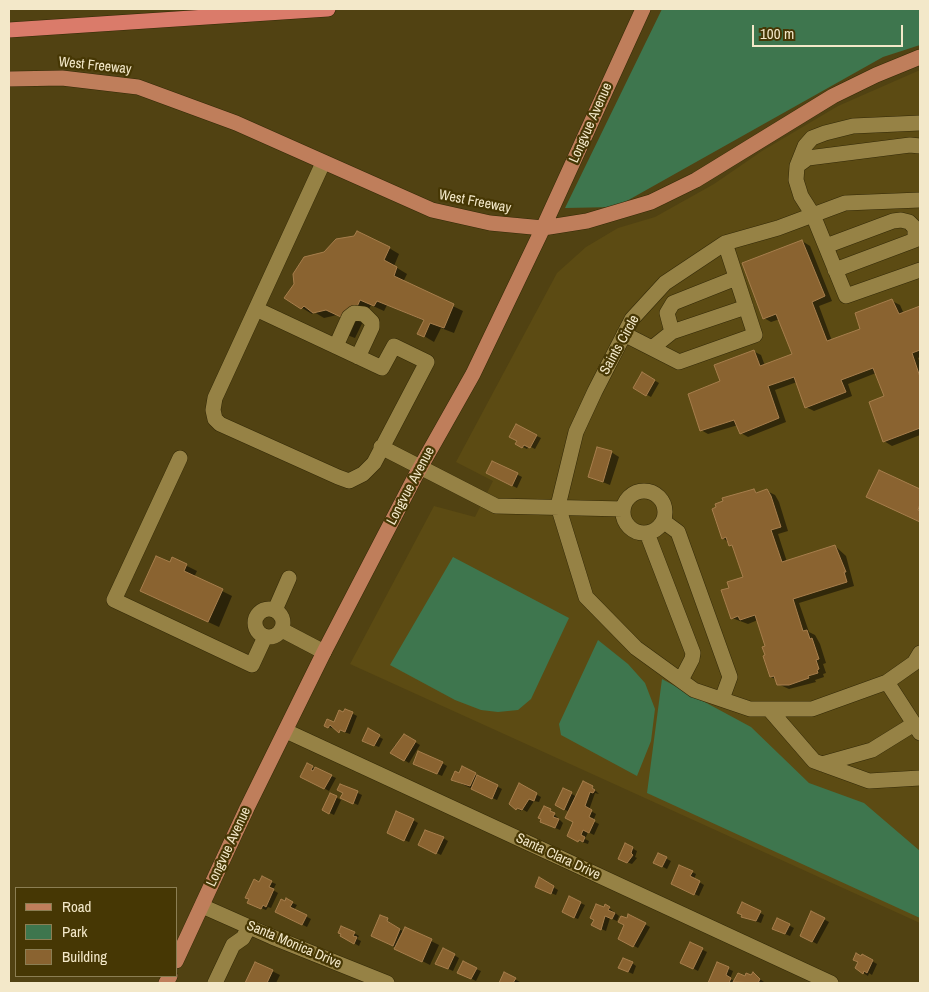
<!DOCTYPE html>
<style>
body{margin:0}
#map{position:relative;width:929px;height:992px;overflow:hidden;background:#514212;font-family:"Archivo Narrow",sans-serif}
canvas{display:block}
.frame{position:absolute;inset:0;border:10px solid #f3e8c9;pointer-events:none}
.legend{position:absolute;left:15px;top:887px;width:162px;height:90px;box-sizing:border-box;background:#463704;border:1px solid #8b7e53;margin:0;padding:6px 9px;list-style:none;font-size:15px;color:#f3e8c9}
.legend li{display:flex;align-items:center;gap:10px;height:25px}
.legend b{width:25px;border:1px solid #8b7e53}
.scale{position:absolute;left:752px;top:25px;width:151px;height:22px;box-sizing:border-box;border:2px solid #f3e8c9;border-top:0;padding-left:6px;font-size:15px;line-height:18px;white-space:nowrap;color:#f3e8c9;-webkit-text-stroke:4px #463704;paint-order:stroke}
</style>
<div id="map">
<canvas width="929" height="992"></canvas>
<div class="frame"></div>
<ul class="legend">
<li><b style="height:6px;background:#bf7e5b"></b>Road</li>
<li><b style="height:14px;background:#3e764e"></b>Park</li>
<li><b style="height:14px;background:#8a6330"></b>Building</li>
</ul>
<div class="scale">100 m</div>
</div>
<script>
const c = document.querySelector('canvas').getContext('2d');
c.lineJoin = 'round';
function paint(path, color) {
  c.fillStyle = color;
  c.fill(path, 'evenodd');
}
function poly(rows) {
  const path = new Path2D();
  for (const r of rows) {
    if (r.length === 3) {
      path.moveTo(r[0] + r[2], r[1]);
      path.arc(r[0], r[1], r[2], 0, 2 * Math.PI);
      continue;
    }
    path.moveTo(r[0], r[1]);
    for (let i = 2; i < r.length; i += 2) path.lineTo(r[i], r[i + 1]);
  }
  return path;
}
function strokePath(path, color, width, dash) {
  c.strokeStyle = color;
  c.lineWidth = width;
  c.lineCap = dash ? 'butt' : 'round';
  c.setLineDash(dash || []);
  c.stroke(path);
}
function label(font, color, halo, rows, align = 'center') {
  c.font = font + ' "Archivo Narrow",sans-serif';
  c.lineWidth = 4.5;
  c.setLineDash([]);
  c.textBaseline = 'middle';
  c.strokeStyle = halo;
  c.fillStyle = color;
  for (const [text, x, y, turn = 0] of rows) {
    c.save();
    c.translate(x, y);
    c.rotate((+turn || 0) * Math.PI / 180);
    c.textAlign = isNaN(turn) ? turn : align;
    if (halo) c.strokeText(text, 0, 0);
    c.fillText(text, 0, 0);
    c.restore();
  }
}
paint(poly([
 [920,70,920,923,350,664,434,506,475,517,493,481,456,462,557,273,586,247,618,228,655,217,714,184,762,151,838,106]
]), '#5c4b13');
paint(poly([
 [662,9,920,9,920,45,883,57,616,207,565,208],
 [453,557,569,618,531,699,518,710,498,712,481,710,455,700,390,665],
 [598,640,628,664,645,683,655,709,651,741,637,776,561,735,559,724],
 [662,679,751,727,809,783,864,803,920,851,920,918,647,793]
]), '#3e764e');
paint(poly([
 [802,241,810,246,832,301,819,306,832,341,862,330,892,301,900,305,904,314,920,308,920,357,918,358,920,363,920,435,892,446,884,441,886,397,876,373,848,384,852,396,814,411,806,407,797,382,775,390,786,422,748,437,741,433,738,425,708,434,701,430,722,382,753,351,761,355,765,366,794,355,780,319,771,322,764,318],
 [389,248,399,254,394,266,407,274,403,282,463,311,454,333,441,328,434,342,419,333,425,321,387,305,384,311,371,305,355,338,347,335,342,317,337,315,324,318,314,312,312,314,286,298],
 [643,374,659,383,651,397,634,388],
 [516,426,541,438,535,449,529,446,527,449,517,444],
 [611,452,619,457,610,485,590,477],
 [493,462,522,477,517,488,492,476],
 [879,472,920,491,920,522,868,497],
 [754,491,759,493,767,491,775,495,779,502,788,531,778,534,787,562,835,546,846,556,854,586,799,603,809,632,815,635,820,644,826,663,823,664,826,673,823,674,824,677,815,680,816,682,789,689,778,684,777,680,771,677,767,646,758,620,748,624,732,618,730,588,744,578,735,548,723,538],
 [173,559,197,571,194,577,232,596,219,627,152,596],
 [346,710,357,716,350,734,326,726,335,723],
 [368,731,383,739,379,747,368,743],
 [405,736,420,745,409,763,391,752,395,745,398,747],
 [442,763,447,766,442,776,419,766],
 [307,765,336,778,329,791,302,776],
 [462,768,502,789,497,800,453,780,460,775],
 [341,785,362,795,358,805,342,798,334,815,328,812,330,794,341,800,344,793],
 [519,785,541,797,539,802,534,801,527,812,522,809,521,811,511,804],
 [592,787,599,794,595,793,589,810,596,814,593,821,599,824,594,835,588,832,585,839,589,841,588,844,573,839,575,822,570,812,561,808,563,789,577,797],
 [550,810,563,823,560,830,546,824],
 [413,820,418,823,409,842,393,835],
 [443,838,448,841,441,855,424,847],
 [626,845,637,851,635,857,637,858,632,864,624,861],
 [659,855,671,861,667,869,655,863],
 [692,872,696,874,694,879,704,885,699,896,677,886],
 [540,879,558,890,556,895,541,889],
 [271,882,276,884,273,890,278,893,271,908,268,907,266,910,254,905,260,884],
 [286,900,297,905,294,910,311,919,307,927,281,914],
 [580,903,585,905,578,919,568,915],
 [743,904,764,915,761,923,743,917],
 [609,908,619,916,617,921,610,918,606,931,597,927,595,919,605,909],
 [812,913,829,922,817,944,806,938],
 [629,916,650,927,638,948,625,941],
 [385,919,404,932,405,928,439,945,430,965,377,938],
 [778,920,794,928,790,936,778,931],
 [354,933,359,936,357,939,361,941,359,946,342,936],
 [691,944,707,952,698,971,687,965],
 [454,955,459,958,453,971,442,966],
 [863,956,877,964,872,975,869,973,868,976,856,968],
 [256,963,280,975,276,983,246,983],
 [632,963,636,966,633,974,624,970],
 [717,964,733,971,730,979,735,981,738,974,745,978,747,975,752,977,753,974,764,982,709,983],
 [476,969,481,971,476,981,464,975],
 [504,974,520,982,519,983,500,983]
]), '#0007');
const building = poly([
 [357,231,390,247,384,260,397,267,394,276,454,304,444,328,430,323,424,337,417,334,424,320,377,301,374,306,360,300,345,334,341,317,326,310,313,313,304,306,301,309,284,298,294,284,293,274,304,257,324,252,336,239,354,236,357,231],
 [802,240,825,296,812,302,827,341,860,329,855,313,892,299,899,314,920,306,920,350,912,353,920,377,920,428,883,442,869,402,884,396,873,368,841,380,846,392,805,408,794,377,768,386,779,418,740,434,734,420,700,431,688,394,720,381,714,365,754,350,760,366,792,354,776,314,763,319,742,263,802,240],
 [642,372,655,380,646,396,633,388,642,372],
 [516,424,537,435,530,448,524,445,522,448,515,444,517,441,509,437,516,424],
 [597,447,612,451,603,482,588,477,597,447],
 [492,461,518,473,512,486,486,473,492,461],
 [879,470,920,489,920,504,918,510,920,511,920,522,866,497,879,470],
 [754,489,756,493,767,489,771,496,781,527,771,530,782,562,835,545,846,572,844,572,847,582,793,599,803,631,807,630,810,639,812,638,819,659,816,660,819,669,817,670,818,673,808,676,809,678,789,685,777,685,774,676,770,677,763,656,765,655,762,647,765,646,755,615,740,620,738,616,731,619,721,590,729,588,727,582,743,577,732,545,729,546,726,537,722,539,712,509,716,507,715,504,723,501,722,498,754,489],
 [156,556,170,562,172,557,187,564,184,571,223,589,208,622,140,591,156,556],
 [345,709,353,712,345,732,340,730,339,733,330,725,328,728,324,726,327,719,334,722,339,710,343,712,345,709],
 [368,728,380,735,374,746,362,741,368,728],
 [404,734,416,741,404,761,390,753,404,734],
 [418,751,443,762,437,774,413,764,418,751],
 [307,763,313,766,311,770,313,771,315,767,332,775,324,789,300,777,307,763],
 [462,766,476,773,470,786,451,780,455,771,459,773,462,766],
 [477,775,498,785,492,799,471,789,477,775],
 [583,781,593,786,592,788,595,790,593,793,590,792,585,806,592,810,589,817,595,820,589,833,583,830,581,835,585,837,583,842,579,840,578,842,567,836,573,822,565,818,583,781],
 [519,783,537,793,534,801,529,799,522,810,517,808,516,810,509,804,519,783],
 [340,784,358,791,353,804,340,798,343,793,337,790,340,784],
 [563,788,572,792,564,810,555,805,563,788],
 [330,793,337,796,329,814,322,810,330,793],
 [544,806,551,809,550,811,555,813,553,817,559,819,555,828,540,822,541,819,538,818,544,806],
 [396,811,414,819,404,841,387,833,396,811],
 [425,830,444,837,436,854,418,845,425,830],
 [625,843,633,847,631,853,633,855,627,863,618,859,625,843],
 [658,853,667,857,662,867,653,863,658,853],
 [679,865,693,871,690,876,700,881,694,895,671,884,679,865],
 [262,876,272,881,269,887,274,889,266,907,263,905,261,909,247,903,249,899,245,898,254,879,259,882,262,876],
 [539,877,554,886,551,894,535,887,539,877],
 [569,896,581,902,574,918,562,912,569,896],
 [286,898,293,902,290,907,307,915,302,925,275,912,281,899,285,901,286,898],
 [742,902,761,911,756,921,741,917,742,915,737,913,742,902],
 [596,904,604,907,605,904,610,907,608,910,615,913,612,919,605,916,601,930,591,925,594,920,590,918,596,904],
 [811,911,825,918,812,942,800,936,811,911],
 [628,914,646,923,633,947,618,939,624,925,618,922,621,916,627,918,628,914],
 [380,915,388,918,387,921,400,929,393,946,371,936,380,915],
 [777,918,790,924,785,934,772,929,777,918],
 [341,926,355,932,353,936,357,937,354,944,340,936,341,934,338,933,341,926],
 [405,927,432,939,422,962,394,949,405,927],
 [690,942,703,948,693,969,680,963,690,942],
 [443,948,455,954,448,969,435,964,443,948],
 [856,953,861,956,862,954,873,960,867,973,864,971,863,974,855,968,858,962,853,960,856,953],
 [623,958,633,962,628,972,618,968,623,958],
 [463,961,477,968,471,979,457,973,463,961],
 [255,962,273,970,267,983,245,983,255,962],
 [717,962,729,967,726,975,731,978,729,983,708,983,717,962],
 [504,972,516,978,513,983,499,983,504,972],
 [753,972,760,979,758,983,733,982,738,973,745,976,746,973,751,975,753,972]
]);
paint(building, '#8a6330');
strokePath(building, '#a77e4c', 1);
const minor = poly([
 [920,146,910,145,808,158,797,166,796,180,801,196,813,215,846,296,920,270],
 [797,166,805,146,812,138,825,133,853,126,920,123],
 [920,200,845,203,778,228,725,243,665,283,632,319,595,391,576,432,558,506,586,597,636,648,694,690,750,709,812,709,887,682,914,663,920,653],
 [826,246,893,221,901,220,909,222,915,228,915,240,835,270],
 [256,309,382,368,394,346,427,362,374,463,363,474,349,481,338,477,220,424,215,419,213,410,215,398,323,163],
 [672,332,667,313,673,303,736,278],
 [624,334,679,362,755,335,725,243],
 [336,346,349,317,354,313,364,314,372,322,372,327,358,357],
 [652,348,672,332,746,307],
 [381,447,496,506,623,509],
 [180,458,114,600,252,665,265,637],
 [644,512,21],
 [663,521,678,532,730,677,722,699],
 [647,533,693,653,692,659,681,680],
 [269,623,14],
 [275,610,289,578],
 [282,630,324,652],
 [887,682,920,733],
 [769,709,814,761,869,781,920,778],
 [286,731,831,983],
 [822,764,872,750,914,724],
 [202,906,272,937,387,983],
 [215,983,233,945,243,938,249,927]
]);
const major = poly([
 [9,79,62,78,138,87,236,123,432,210,490,223,543,228,587,221,651,202,696,180,833,96,876,75,920,57],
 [176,961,247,808,324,652,416,475,473,374,543,228,643,9],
 [166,983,170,976]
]);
const highway = poly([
 [9,30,328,9]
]);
strokePath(minor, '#332907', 16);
strokePath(major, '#332907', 16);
strokePath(highway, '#332907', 16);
strokePath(minor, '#968245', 15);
strokePath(major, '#bf7e5b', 15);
strokePath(highway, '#da7b6a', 15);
label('14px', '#f3e8c9', '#463704', [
 ["West Freeway",95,66,6],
 ["Longvue Avenue",591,123,-66],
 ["West Freeway",475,202,11],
 ["Saints Circle",620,345,-61],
 ["Longvue Avenue",411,486,-62],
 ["Longvue Avenue",229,847,-65],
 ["Santa Clara Drive",558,857,25],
 ["Santa Monica Drive",294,945,23]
]);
</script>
